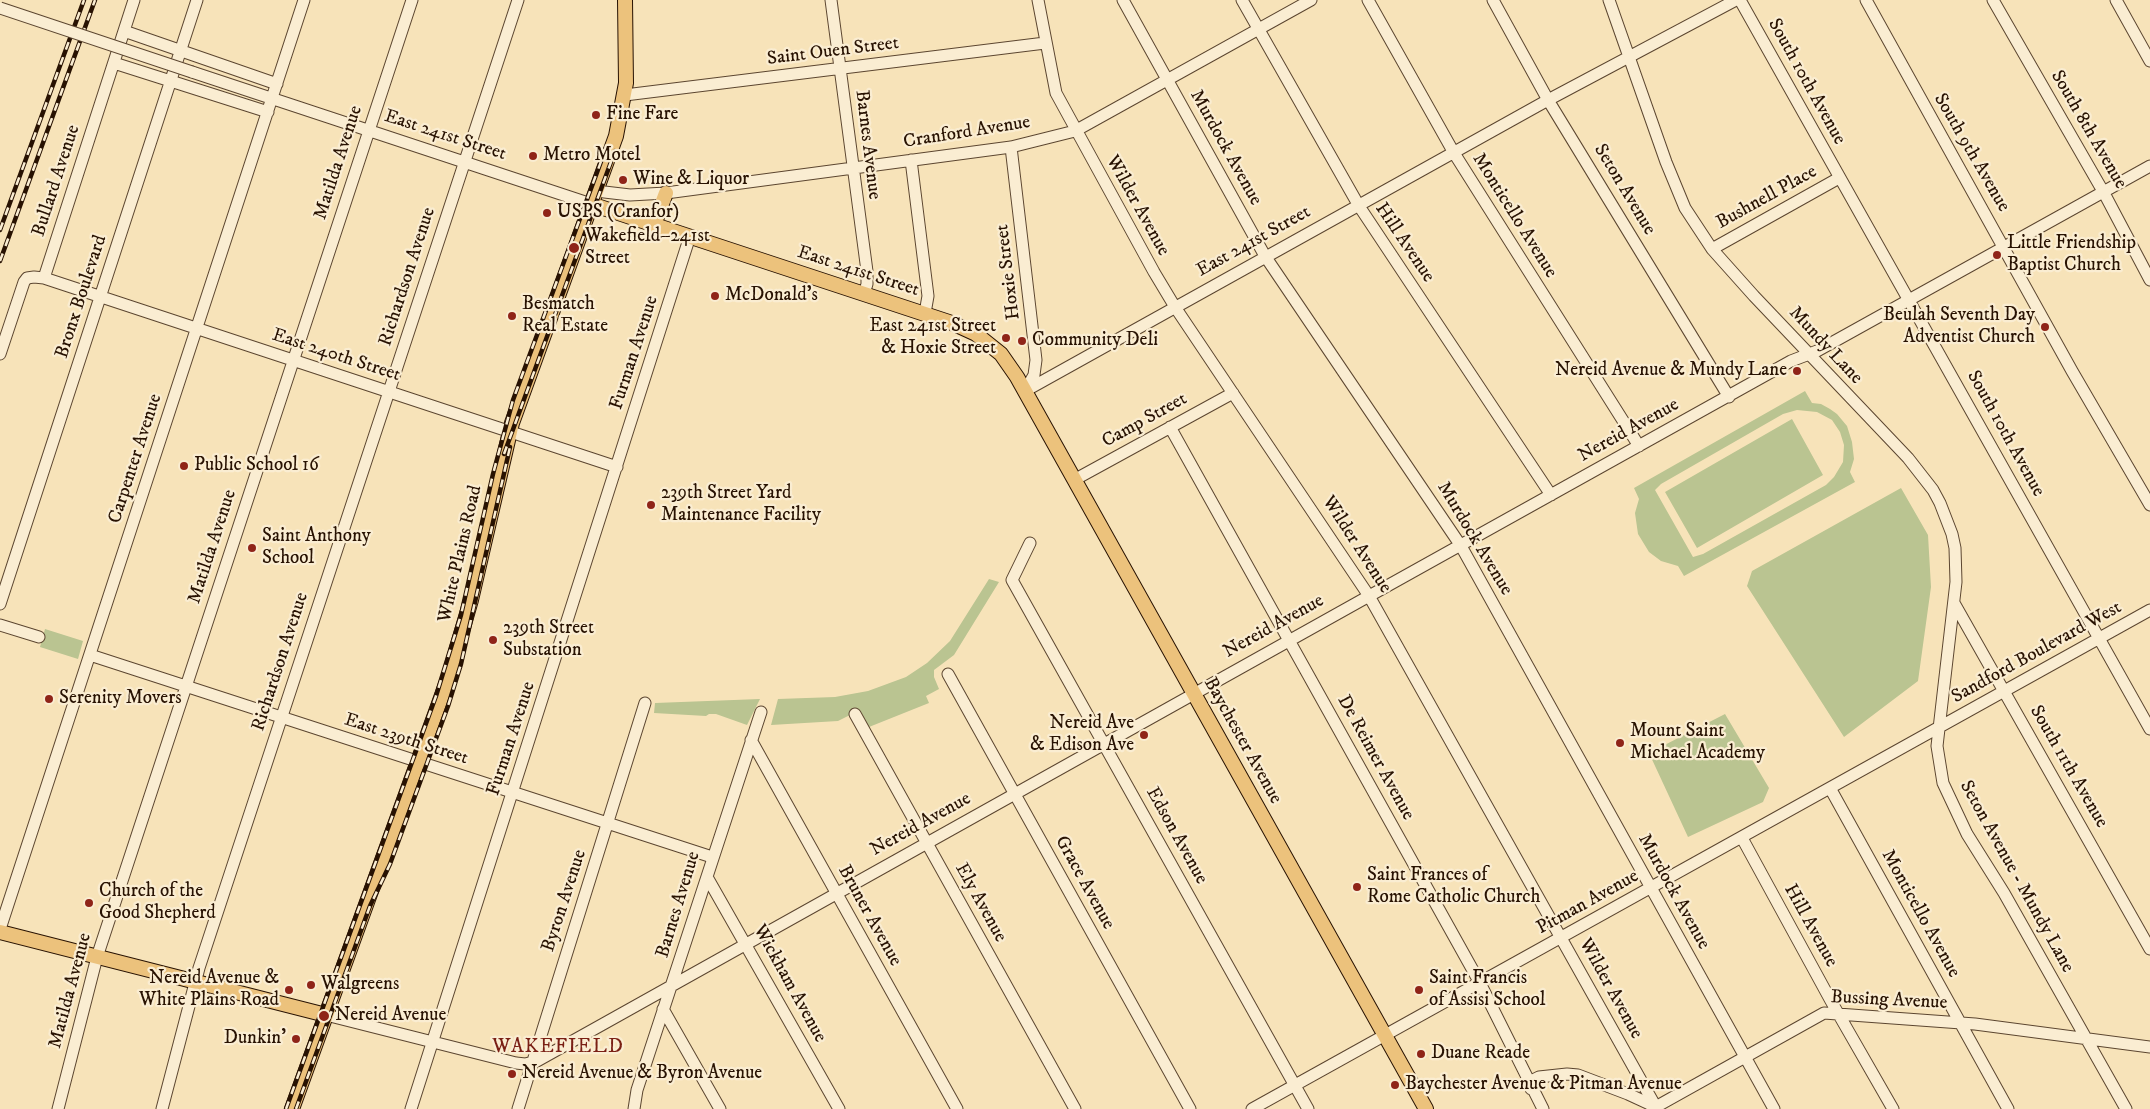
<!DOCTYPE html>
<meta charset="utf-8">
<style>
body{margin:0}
canvas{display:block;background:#f7e3b9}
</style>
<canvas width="2150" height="1109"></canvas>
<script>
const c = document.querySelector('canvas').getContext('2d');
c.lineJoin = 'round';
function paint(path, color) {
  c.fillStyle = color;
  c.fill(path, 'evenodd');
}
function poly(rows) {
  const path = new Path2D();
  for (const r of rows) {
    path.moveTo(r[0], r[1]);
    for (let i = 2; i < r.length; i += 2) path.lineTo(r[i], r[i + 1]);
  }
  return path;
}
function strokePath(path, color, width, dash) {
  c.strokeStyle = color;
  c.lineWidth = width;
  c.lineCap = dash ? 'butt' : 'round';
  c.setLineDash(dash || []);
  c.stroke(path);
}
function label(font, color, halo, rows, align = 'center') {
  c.font = font + ' "IM FELL DW Pica",serif';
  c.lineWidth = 4.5;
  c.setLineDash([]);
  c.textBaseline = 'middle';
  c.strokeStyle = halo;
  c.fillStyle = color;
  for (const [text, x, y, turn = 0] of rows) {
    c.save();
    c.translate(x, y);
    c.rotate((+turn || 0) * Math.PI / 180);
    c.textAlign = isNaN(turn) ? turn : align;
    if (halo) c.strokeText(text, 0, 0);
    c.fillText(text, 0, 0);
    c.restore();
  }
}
paint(poly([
 [1805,391,1812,403,1821,404,1830,409,1837,414,1847,426,1852,442,1854,459,1850,472,1855,482,1684,576,1678,566,1661,561,1649,552,1638,534,1635,513,1639,499,1634,488],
 [1797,410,1817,412,1832,420,1840,432,1844,445,1843,462,1834,477,1826,485,1703,554,1693,557,1655,490,1661,484,1783,414],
 [1792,419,1823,475,1697,548,1665,492],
 [1901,488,1928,535,1931,587,1918,681,1844,737,1747,586,1752,571],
 [989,579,999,582,954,655,934,670,934,677,939,689,926,696,929,703,869,727,860,710,838,721,771,725,778,699,835,697,868,691,906,677,927,663,950,641],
 [45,629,83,641,78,659,40,647],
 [760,699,747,725,716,714,709,714,706,716,654,713,655,703],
 [1725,714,1769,788,1763,802,1688,837,1649,753]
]), '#bac491');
const minor = poly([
 [831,0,867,271,867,284,864,294],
 [1038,0,1056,93,1154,272,1175,307,1369,596,1657,1109],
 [1123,0,1265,256,1461,546,1774,1109],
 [1242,0,1359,206,1551,495],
 [1368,0,1454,153,1639,446],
 [1493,0,1548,100,1729,397],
 [1609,0,1666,162,1685,208,1712,249,1754,296,1908,458,1933,490,1940,503,1952,534,1955,548,1956,582,1937,746,1943,783,1967,834,2004,893,2126,1109],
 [1740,0,2150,729],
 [1866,0,2072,371,2150,505],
 [1993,0,2104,193,2150,280],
 [2116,0,2150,61],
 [124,31,277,84],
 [114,63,268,112],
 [192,72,591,204],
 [625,95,1045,43],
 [1011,147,1036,360,1034,375,1026,389],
 [911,160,928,296,925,313],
 [596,191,630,195,666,193,1011,147,1075,131,1311,0],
 [1712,249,1839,178],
 [44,278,134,0],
 [0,354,24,282,27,278,34,277,44,278,617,467],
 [1025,391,1548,100,1736,0],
 [1170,427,1480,983,1543,1109],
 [1074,480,1233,393],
 [1030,543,1012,580,1308,1109],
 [1954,603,2150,949],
 [0,604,197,0],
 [0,625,39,637],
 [90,655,712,857],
 [948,674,1190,1109],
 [855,714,1075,1109],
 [751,740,957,1109],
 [1830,788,2008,1109],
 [1742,838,1831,1001,1893,1109],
 [707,877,839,1109],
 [0,929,304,0],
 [663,1009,720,1109],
 [326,1015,516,1063,525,1064,537,1061,1362,600,1791,361,1817,351,2150,166],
 [1531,1089,1533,1080,1539,1077,1567,1074,1578,1075,1628,1094,1656,1107],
 [58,1109,97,957,412,0],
 [162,1109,199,968,518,0],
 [411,1109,690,236],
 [518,1109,645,703],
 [634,1109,637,1090,761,712],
 [1252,1109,2150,610],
 [1652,1109,1824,1013,1975,1024,2150,1047]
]);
const major = poly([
 [591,204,952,323,976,334,1001,354,1017,377,1426,1109],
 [654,225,666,193],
 [0,932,326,1015],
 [292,1109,449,676,471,600,512,423,616,136,626,83,625,0]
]);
strokePath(minor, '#5c4630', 13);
strokePath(major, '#281202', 16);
strokePath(minor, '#faedd2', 11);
strokePath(major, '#ecc27c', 14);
const rail = poly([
 [0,230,84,0],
 [0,261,95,0],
 [504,454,615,151],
 [286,1109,436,696,461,615,493,474,513,400,606,148],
 [296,1109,370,906,390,864,448,706,461,664,510,447]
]);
strokePath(rail, '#281202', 4.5);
strokePath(rail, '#faedd2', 2.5, [8]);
const minorBridge = poly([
 [0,8,192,72]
]);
strokePath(minorBridge, '#5c4630', 13, []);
strokePath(minorBridge, '#faedd2', 11);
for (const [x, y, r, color] of [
 [596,115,5,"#8f2418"],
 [533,156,5,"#8f2418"],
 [623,180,5,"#8f2418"],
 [547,213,5,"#8f2418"],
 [574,248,6,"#8f2418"],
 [1997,255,5,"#8f2418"],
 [715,296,5,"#8f2418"],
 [512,316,5,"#8f2418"],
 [2045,327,5,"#8f2418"],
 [1006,338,5,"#8f2418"],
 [1022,341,5,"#8f2418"],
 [1797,371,5,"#8f2418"],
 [184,466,5,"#8f2418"],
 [651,505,5,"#8f2418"],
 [252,548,5,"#8f2418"],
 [493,640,5,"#8f2418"],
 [49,699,5,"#8f2418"],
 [1144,735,5,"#8f2418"],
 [1620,743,5,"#8f2418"],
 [1357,887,5,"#8f2418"],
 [89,903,5,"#8f2418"],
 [311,985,5,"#8f2418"],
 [289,990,5,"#8f2418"],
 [1419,990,5,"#8f2418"],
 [324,1016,6,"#8f2418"],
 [296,1039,5,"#8f2418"],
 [1421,1054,5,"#8f2418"],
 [512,1074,5,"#8f2418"],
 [1395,1085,5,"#8f2418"]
]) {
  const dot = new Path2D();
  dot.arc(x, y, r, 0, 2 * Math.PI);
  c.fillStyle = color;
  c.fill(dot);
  strokePath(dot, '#faedd2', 2);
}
label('19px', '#281202', '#faedd2', [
 ["Saint Ouen Street",833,52,-7],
 ["South 10th Avenue",1806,82,61],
 ["South 8th Avenue",2088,130,60],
 ["Cranford Avenue",967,133,-9],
 ["East 241st Street",445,136,18],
 ["Barnes Avenue",867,145,83],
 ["Murdock Avenue",1225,148,61],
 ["South 9th Avenue",1971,153,60],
 ["Matilda Avenue",339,163,-72],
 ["Bullard Avenue",57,181,-72],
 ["Seton Avenue",1624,190,59],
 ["Bushnell Place",1767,198,-29],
 ["Wilder Avenue",1137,206,61],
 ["Monticello Avenue",1514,216,58],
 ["East 241st Street",1254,242,-29],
 ["Hill Avenue",1404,243,56],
 ["East 241st Street",858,272,18],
 ["Hoxie Street",1009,272,-97],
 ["Richardson Avenue",408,277,-72],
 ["Bronx Boulevard",82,297,-72],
 ["Mundy Lane",1825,346,47],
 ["Furman Avenue",635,353,-72],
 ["East 240th Street",336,356,18],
 ["Camp Street",1145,421,-29],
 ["Nereid Avenue",1629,431,-29],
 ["South 10th Avenue",2005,434,61],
 ["Carpenter Avenue",136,459,-72],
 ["Murdock Avenue",1474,539,59],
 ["Wilder Avenue",1356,545,57],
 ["Matilda Avenue",213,547,-72],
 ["White Plains Road",461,554,-77],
 ["Nereid Avenue",1274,627,-29],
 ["Sandford Boulevard West",2037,653,-29],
 ["Richardson Avenue",281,662,-72],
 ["Furman Avenue",512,739,-72],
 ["East 239th Street",406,740,18],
 ["Baychester Avenue",1242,741,61],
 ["De Reimer Avenue",1375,758,61],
 ["South 11th Avenue",2068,767,60],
 ["Nereid Avenue",921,825,-29],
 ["Edson Avenue",1176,836,61],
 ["Seton Avenue - Mundy Lane",2016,877,61],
 ["Grace Avenue",1084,883,61],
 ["Murdock Avenue",1673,892,61],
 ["Byron Avenue",565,901,-72],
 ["Ely Avenue",980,903,61],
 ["Pitman Avenue",1588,903,-29],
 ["Barnes Avenue",679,905,-73],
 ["Monticello Avenue",1920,914,61],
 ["Bruner Avenue",869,916,61],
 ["Hill Avenue",1810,926,61],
 ["Wickham Avenue",789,984,61],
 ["Wilder Avenue",1610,989,61],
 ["Matilda Avenue",71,991,-75],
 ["Bussing Avenue",1889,1001,3]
]);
label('19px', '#281202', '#faedd2', [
 ["Fine Fare",606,115],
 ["Metro Motel",543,156],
 ["Wine & Liquor",633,180],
 ["USPS (Cranfor)",557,213],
 ["Wakefield–241st",585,237],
 ["Street",585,259],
 ["Little Friendship",2007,244],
 ["Baptist Church",2007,266],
 ["McDonald's",725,296],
 ["Besmatch",522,305],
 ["Real Estate",522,327],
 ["Beulah Seventh Day",2035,316,"right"],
 ["Adventist Church",2035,338,"right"],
 ["East 241st Street",996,327,"right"],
 ["& Hoxie Street",996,349,"right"],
 ["Community Deli",1032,341],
 ["Nereid Avenue & Mundy Lane",1787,371,"right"],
 ["Public School 16",194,466],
 ["239th Street Yard",661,494],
 ["Maintenance Facility",661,516],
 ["Saint Anthony",262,537],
 ["School",262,559],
 ["239th Street",503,629],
 ["Substation",503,651],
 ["Serenity Movers",59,699],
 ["Nereid Ave",1134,724,"right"],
 ["& Edison Ave",1134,746,"right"],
 ["Mount Saint",1630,732],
 ["Michael Academy",1630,754],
 ["Saint Frances of",1367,876],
 ["Rome Catholic Church",1367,898],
 ["Church of the",99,892],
 ["Good Shepherd",99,914],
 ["Nereid Avenue &",279,979,"right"],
 ["White Plains Road",279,1001,"right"],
 ["Saint Francis",1429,979],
 ["of Assisi School",1429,1001],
 ["Walgreens",321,985],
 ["Nereid Avenue",335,1016],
 ["Dunkin'",286,1039,"right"],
 ["Duane Reade",1431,1054],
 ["Nereid Avenue & Byron Avenue",522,1074],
 ["Baychester Avenue & Pitman Avenue",1405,1085]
], 'left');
c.letterSpacing = '1px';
label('20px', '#7a1f14', '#faedd2', [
 ["WAKEFIELD",558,1048]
]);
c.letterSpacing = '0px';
</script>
